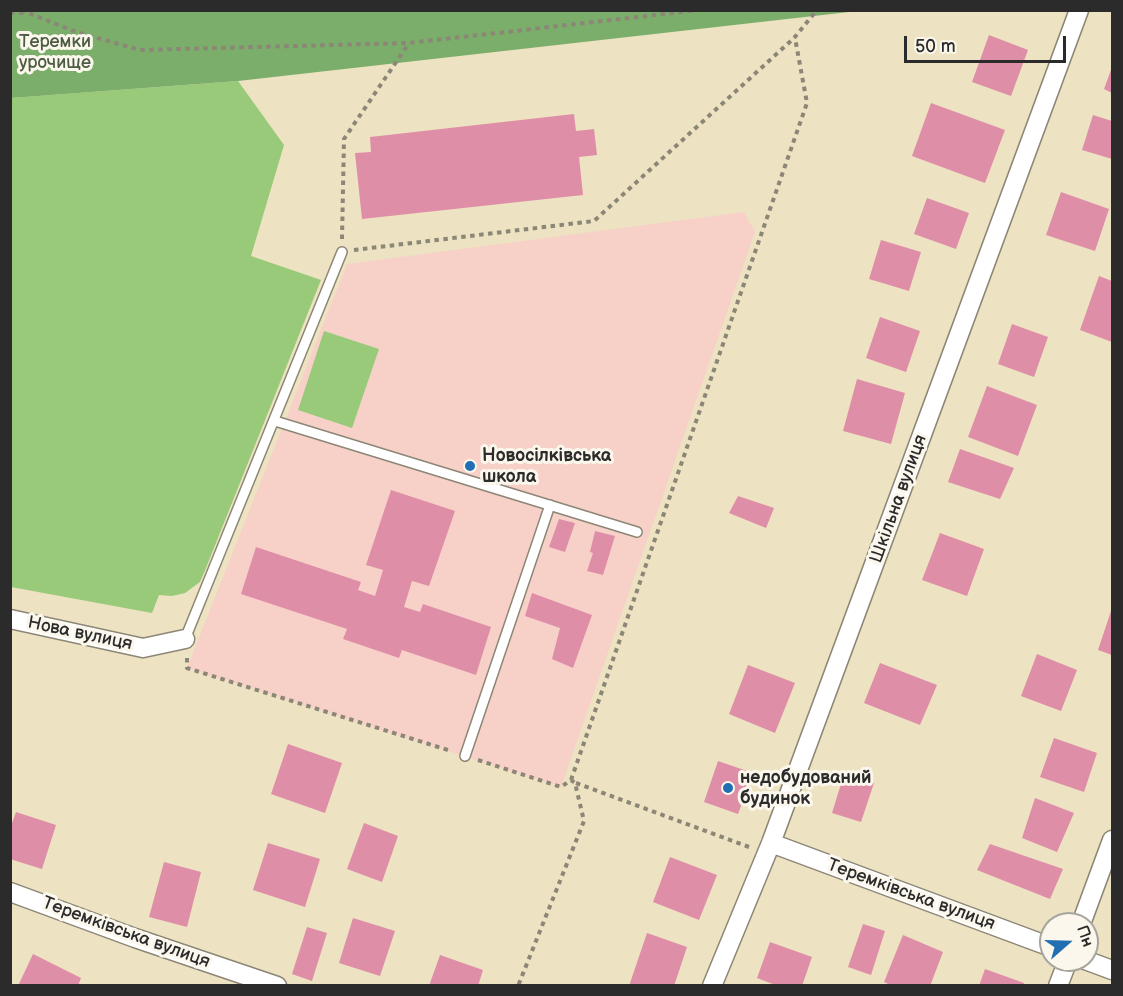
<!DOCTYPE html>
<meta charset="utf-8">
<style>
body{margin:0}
#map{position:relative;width:1123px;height:996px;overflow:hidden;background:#ede2c1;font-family:"Balsamiq Sans",sans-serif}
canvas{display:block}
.frame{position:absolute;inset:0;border:12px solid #2b2b2b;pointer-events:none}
.north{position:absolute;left:1039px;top:912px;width:60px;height:60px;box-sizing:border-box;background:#fbf7ec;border:2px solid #a8a59f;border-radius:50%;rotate:70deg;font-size:16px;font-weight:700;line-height:24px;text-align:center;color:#2b2b2b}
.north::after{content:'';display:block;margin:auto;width:21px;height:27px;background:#1f6fb2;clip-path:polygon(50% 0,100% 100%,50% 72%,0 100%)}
.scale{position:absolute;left:904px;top:36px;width:162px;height:27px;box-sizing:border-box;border:3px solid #2b2b2b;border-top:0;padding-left:8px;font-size:18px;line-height:21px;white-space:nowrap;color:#2b2b2b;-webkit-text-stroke:4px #fbf7ec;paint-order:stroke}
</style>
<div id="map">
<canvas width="1123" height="996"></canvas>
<div class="frame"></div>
<div class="north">Пн</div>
<div class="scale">50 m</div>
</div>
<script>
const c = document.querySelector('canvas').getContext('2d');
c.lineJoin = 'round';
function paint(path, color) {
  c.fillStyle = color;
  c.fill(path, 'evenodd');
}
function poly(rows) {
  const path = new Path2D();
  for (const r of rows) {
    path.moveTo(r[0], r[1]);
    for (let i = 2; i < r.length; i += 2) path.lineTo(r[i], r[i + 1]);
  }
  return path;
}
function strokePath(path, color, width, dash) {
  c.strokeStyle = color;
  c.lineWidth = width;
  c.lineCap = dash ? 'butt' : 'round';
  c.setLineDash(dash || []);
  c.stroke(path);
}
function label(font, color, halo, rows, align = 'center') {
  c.font = font + ' "Balsamiq Sans",sans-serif';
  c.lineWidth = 6;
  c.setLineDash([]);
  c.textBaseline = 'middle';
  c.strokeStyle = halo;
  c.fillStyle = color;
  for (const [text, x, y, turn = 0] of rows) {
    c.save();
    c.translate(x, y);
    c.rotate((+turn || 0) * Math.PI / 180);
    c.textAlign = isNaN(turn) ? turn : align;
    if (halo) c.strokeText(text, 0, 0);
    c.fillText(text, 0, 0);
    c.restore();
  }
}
paint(poly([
 [744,212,755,232,561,787,187,668,347,264]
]), '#f7d1c8');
paint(poly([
 [238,81,284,145,251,256,321,280,206,568,200,582,185,593,172,596,159,595,152,613,11,587,11,98],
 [324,331,379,349,352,428,298,410]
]), '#99ca7a');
paint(poly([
 [11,10,858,10,858,11,238,81,11,98]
]), '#7aae6a');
paint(poly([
 [989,35,1028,50,1011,96,972,82],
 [1112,67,1112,93,1104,89],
 [931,103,1005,130,985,183,912,156],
 [574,114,576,131,594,129,597,155,579,157,583,195,362,219,355,153,371,152,370,137],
 [1093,115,1112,121,1112,159,1082,150],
 [1061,192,1109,209,1095,251,1046,235],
 [927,198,969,213,956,249,914,234],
 [881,240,921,252,909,291,869,279],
 [1099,276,1112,281,1112,342,1080,330],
 [880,317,920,331,906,372,866,358],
 [1012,324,1048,337,1034,377,998,364],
 [857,379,905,393,891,444,843,431],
 [987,386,1037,405,1018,456,968,437],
 [960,449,1014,468,1000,499,948,482],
 [391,490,455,511,429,586,412,581,404,607,420,612,423,604,491,627,476,675,402,650,399,658,343,639,347,629,241,594,256,547,361,582,358,590,375,596,383,570,366,565],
 [738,496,774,508,766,528,729,513],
 [559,519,575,523,565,552,549,547],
 [595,531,615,536,603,575,587,571,593,553,590,552],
 [940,533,984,549,967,596,922,580],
 [532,593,592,615,573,668,552,659,560,628,525,616],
 [1112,608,1112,655,1098,650],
 [1037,654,1077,670,1061,711,1021,696],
 [880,663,937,685,920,725,864,703],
 [748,665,795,683,775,733,729,714],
 [1054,738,1097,753,1084,792,1040,777],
 [288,744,342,763,325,813,271,794],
 [718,761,753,773,738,814,704,802],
 [844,774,874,783,861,822,832,813],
 [1035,798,1074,813,1057,852,1022,838],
 [16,812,56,825,42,869,10,859,10,829],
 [364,823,398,836,382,882,347,869],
 [268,843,320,859,305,907,253,890],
 [990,844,1063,869,1050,899,977,870],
 [670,857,717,875,699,920,653,902],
 [164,862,201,872,187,927,149,917],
 [353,918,395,931,380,976,339,963],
 [863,924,885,931,871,975,848,967],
 [307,927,327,933,312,981,292,974],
 [647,933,687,947,674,986,629,986],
 [903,935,943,952,930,986,892,986,884,982],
 [770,942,812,957,802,986,778,986,757,978],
 [33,954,81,978,78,986,18,986],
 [440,955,483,970,478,986,429,986],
 [985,969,1024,983,1023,986,979,986]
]), '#df8ea8');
const lane = poly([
 [275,421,637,532],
 [185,639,342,252],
 [465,756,550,505]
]);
const street = poly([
 [10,619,143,648,185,639],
 [771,843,1051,947],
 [10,892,135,938,277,986],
 [1081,924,1112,840],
 [1085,960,1112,970],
 [712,986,771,843,1079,10],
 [1058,986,1068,960]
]);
strokePath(lane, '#8c8676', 12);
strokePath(street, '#8c8676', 21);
strokePath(poly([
 [21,10,76,32,140,50,409,43,699,10],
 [10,13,24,13],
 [342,239,344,139,409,43],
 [354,250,594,221,794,38,817,10],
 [187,658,187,668,451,751],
 [478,760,561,787,571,780,575,783,584,821,518,986],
 [571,780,807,103,795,38],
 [576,783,749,847]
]), '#8c8676', 4, [4.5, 4.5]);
strokePath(lane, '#fff', 9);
strokePath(street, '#fff', 18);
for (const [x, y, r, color] of [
 [470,466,6,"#1f6fb2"],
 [728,788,6,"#1f6fb2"]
]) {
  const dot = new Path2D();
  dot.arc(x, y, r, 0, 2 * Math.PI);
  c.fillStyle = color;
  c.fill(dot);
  strokePath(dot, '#fbf7ec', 2);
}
label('18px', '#4c5b43', '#fbf7ec', [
 ["Теремки",55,42],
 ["урочище",55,63]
]);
label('bold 18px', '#2b2b2b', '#fbf7ec', [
 ["Новосілківська",482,456],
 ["школа",482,477],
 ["недобудований",740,778],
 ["будинок",740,799]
], 'left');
label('18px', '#2b2b2b', '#fbf7ec', [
 ["Шкільна вулиця",899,499,-70],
 ["Нова вулиця",80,634,12],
 ["Теремківська вулиця",911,895,20],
 ["Теремківська вулиця",126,933,20]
]);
</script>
